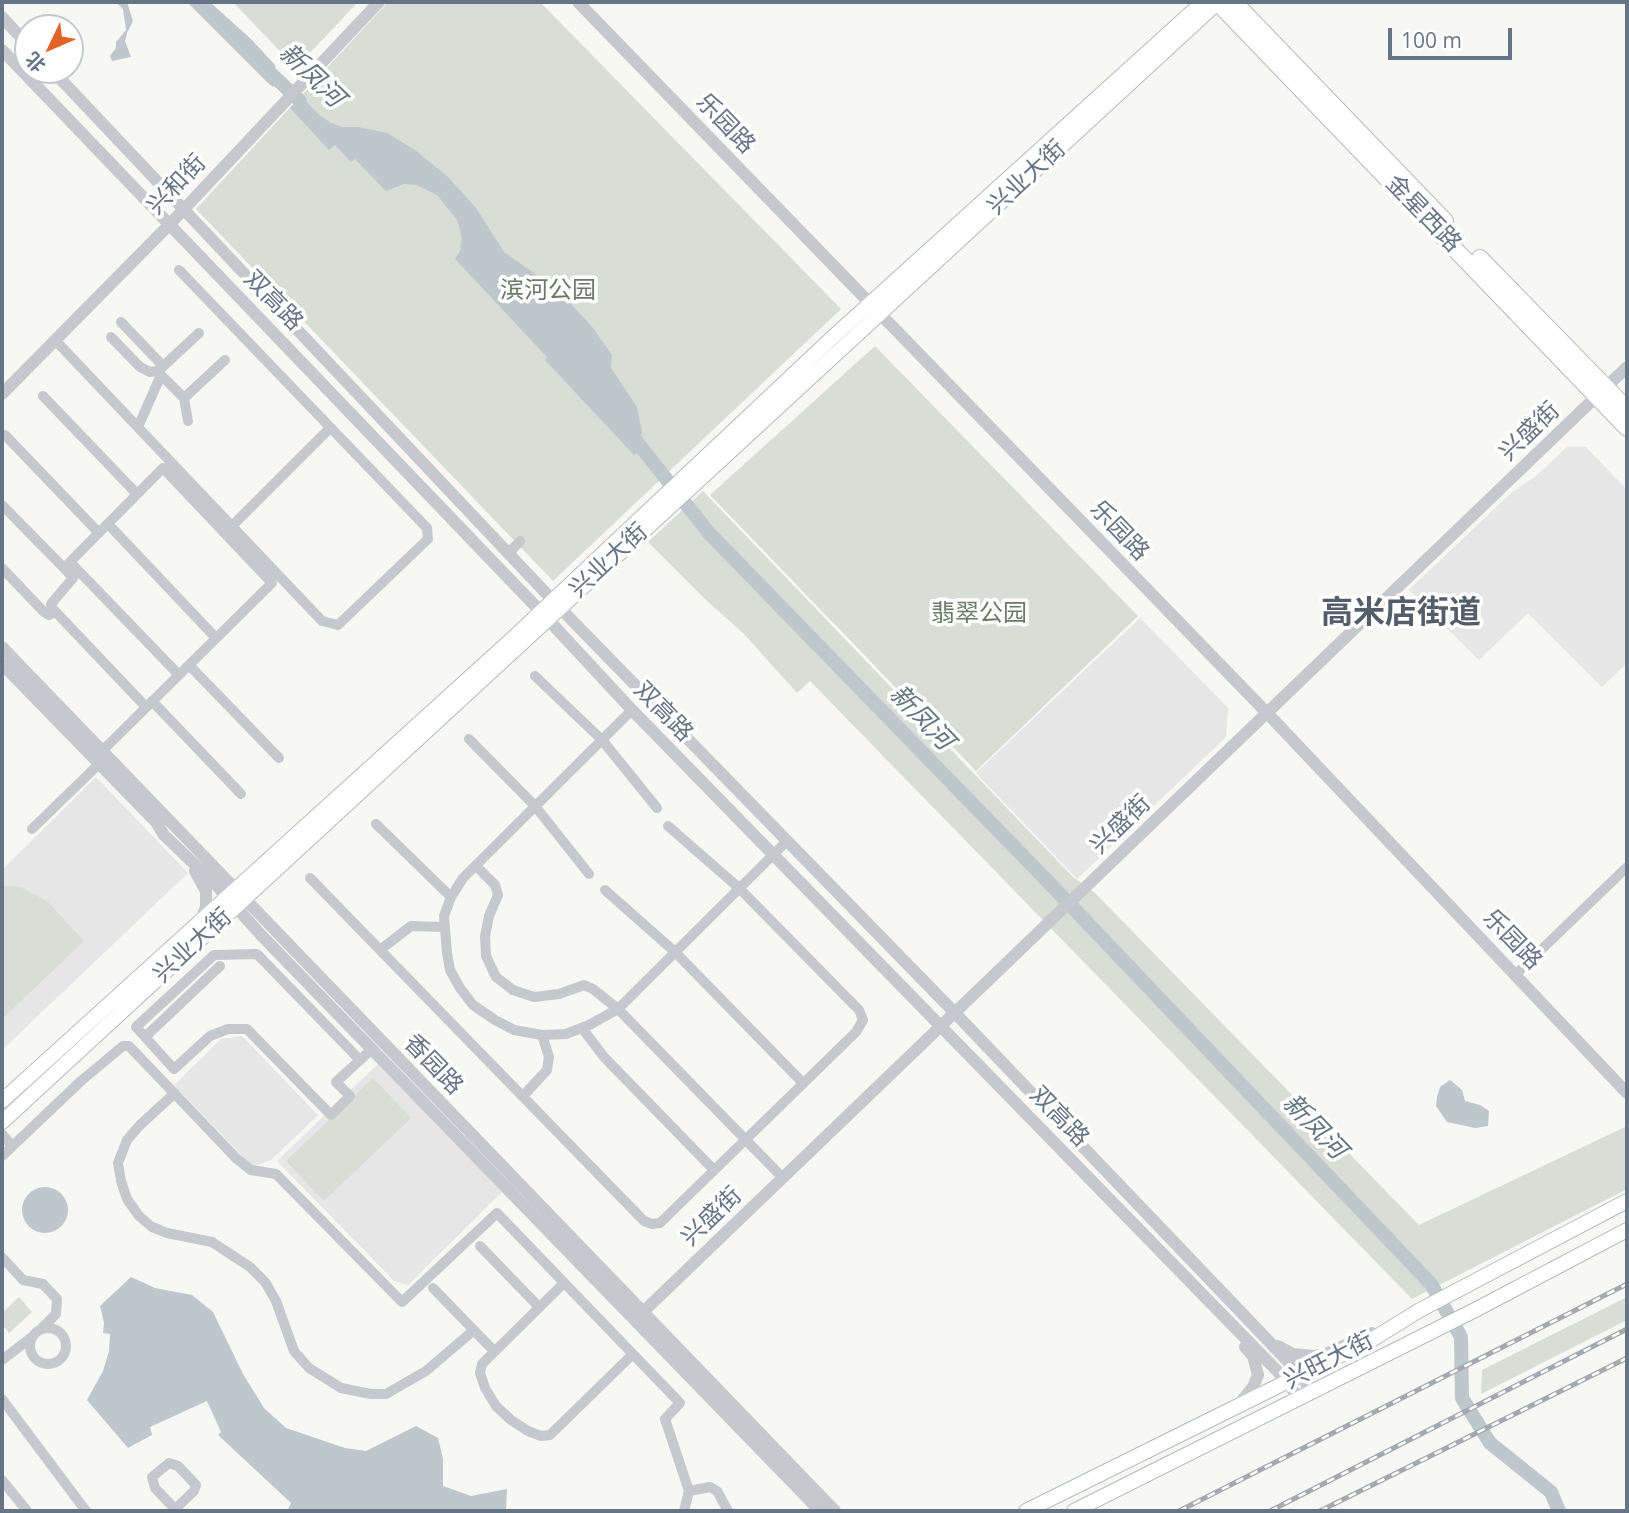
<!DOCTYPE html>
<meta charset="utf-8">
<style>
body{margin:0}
#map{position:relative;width:1629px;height:1513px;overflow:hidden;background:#f7f7f4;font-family:"Open Sans","Noto Sans SC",sans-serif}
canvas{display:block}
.frame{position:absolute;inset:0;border:4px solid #667585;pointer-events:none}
.north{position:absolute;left:14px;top:14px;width:70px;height:70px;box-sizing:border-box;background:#fff;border:2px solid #c2c8ce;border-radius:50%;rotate:226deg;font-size:19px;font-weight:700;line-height:28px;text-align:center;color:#667585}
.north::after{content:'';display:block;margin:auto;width:24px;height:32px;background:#e36429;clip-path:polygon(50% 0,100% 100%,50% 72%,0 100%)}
.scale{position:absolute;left:1388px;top:28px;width:124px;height:32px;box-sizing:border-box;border:4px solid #667585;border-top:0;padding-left:9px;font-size:21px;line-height:24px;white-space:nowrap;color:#667585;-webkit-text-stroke:5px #fff;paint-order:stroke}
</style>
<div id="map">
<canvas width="1629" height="1513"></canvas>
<div class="frame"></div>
<div class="north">北</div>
<div class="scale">100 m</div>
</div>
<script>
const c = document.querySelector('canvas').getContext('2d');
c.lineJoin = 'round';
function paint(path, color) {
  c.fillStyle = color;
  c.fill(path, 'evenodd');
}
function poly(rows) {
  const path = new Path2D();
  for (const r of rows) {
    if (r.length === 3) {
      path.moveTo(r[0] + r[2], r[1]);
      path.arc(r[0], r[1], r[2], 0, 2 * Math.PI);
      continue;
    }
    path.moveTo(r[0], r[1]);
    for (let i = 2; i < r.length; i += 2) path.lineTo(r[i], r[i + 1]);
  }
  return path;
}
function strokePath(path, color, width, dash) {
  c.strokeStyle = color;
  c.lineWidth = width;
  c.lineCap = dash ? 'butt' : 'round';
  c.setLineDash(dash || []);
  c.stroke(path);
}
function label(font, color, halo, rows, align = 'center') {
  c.font = font + ' "Open Sans","Noto Sans SC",sans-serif';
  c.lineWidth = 7;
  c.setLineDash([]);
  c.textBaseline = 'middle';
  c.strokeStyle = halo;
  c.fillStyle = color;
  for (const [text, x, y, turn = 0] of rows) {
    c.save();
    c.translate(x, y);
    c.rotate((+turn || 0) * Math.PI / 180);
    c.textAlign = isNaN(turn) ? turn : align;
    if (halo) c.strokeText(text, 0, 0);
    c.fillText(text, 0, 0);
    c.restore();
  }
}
paint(poly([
 [1567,447,1586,447,1627,490,1627,663,1602,687,1528,613,1479,660,1409,590,1512,492,1535,477],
 [1140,618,1228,708,1226,737,1077,879,976,773],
 [96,777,188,873,2,1050,2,870],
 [242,1036,318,1115,271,1160,253,1167,174,1085,221,1039],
 [378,1064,502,1192,408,1285,394,1281,277,1161]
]), '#e5e6e5');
paint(poly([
 [233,2,358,2,309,54,306,53,294,66],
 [388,2,540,2,841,309,553,581,196,209],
 [875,346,1138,616,976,771,710,495],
 [703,491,1073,877,1095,893,1419,1225,1627,1126,1627,1189,1412,1299,810,681,797,693,744,634,706,600,648,542],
 [7,886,20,887,47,901,84,941,2,1019,2,887],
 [373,1078,411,1118,324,1201,286,1161],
 [19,1297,32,1312,9,1333,2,1325,2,1313],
 [1627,1297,1627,1320,1481,1394,1482,1370]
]), '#d8ded5');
paint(poly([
 [116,2,127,2,133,21,127,33,125,41,131,57,112,61,110,56,116,48,116,42,126,30,123,9],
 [187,2,210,2,252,40,275,65,278,83,273,87,268,83],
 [301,96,318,114,331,123,343,127,358,127,387,133,415,150,447,176,476,208,504,252,538,276,550,297,557,297,570,303,593,328,612,355,611,368,637,407,642,432,639,441,643,446,634,455,545,360,547,357,455,259,460,251,462,239,460,230,457,220,437,195,417,185,404,184,386,191,355,159,351,162,335,145,329,150,290,108],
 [1450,1080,1462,1090,1465,1101,1480,1105,1489,1111,1488,1126,1475,1128,1447,1122,1436,1106,1437,1097,1440,1087],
 [45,1210,23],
 [131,1277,155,1288,192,1295,213,1312,243,1374,264,1408,286,1428,345,1448,366,1451,416,1426,438,1438,443,1459,443,1486,471,1496,507,1489,506,1511,311,1511,304,1509,302,1511,287,1511,291,1503,218,1435,221,1432,207,1401,150,1427,152,1435,128,1448,87,1400,103,1371,109,1351,110,1334,103,1333,104,1323,100,1306]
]), '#bdc7cc');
strokePath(poly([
 [264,67,300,101],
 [630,433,708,532,1057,891,1431,1284,1461,1337,1462,1398,1490,1443,1551,1492,1559,1511]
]), '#bdc7cc', 14);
const secondary = poly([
 [2,1101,511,640,833,337,1203,2],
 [2,1122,1218,2],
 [1026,1511,1373,1339,1420,1310,1627,1201],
 [1074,1511,1477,1309,1627,1230]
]);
const primary = poly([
 [1217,2,1627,428],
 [1234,2,1445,221],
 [1480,258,1627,409]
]);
strokePath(secondary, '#b5babf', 16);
strokePath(primary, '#b6babe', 18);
strokePath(poly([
 [121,322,163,366],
 [111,337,140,367,150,372,158,371],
 [55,340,322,621,338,625,428,539,427,528,179,270],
 [161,375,158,371,199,333],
 [43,396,137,494],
 [184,398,188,421],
 [138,427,161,375,184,398,225,360],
 [5,435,99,533],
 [2,505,64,568,163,468,272,583,102,751],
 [108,524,216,638],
 [232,526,330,428],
 [509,553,520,541],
 [70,562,179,675],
 [2,568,44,612,49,615,54,611],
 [64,568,73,578,51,604,52,608,146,707],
 [189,665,279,758],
 [535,676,602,740,657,808],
 [152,701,241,794],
 [632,710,463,878,451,897,444,916,447,953,450,970,460,988,473,1005,495,1020,514,1030,542,1035,566,1034,589,1025,618,1009,787,841],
 [469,739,535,806,589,874],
 [376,824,451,897],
 [32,829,102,761],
 [476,866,495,885,498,895,489,916,485,936,486,956,496,977,513,990,534,997,559,994,584,985,593,989,618,1009,783,1178],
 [310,878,644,1221,652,1224,660,1223,856,1032,863,1020,859,1010,739,888,668,826],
 [605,890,675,952,803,1083],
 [380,950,411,926,444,927],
 [1515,975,1627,867],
 [582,1028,604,1057,714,1170],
 [145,1037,220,966],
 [360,1060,257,954,214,955,136,1027,174,1069,210,1036,228,1029,247,1029,331,1115,350,1096,336,1082,372,1049],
 [175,1093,140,1125,127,1140,118,1163,121,1181,127,1199,139,1216,152,1227,167,1233,212,1242,250,1267,265,1282,276,1301,294,1351,309,1368,341,1388,371,1394,386,1394,426,1371,474,1330],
 [523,1096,547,1070,549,1057,542,1035],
 [2,1134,12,1146],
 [2,1156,81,1081,123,1046,129,1046,236,1158,251,1170,276,1174,402,1302,497,1213,680,1403,665,1419,689,1491,684,1511],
 [480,1246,539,1307],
 [2,1257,23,1280,43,1284,57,1299,56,1314,40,1330],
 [564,1283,482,1364,480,1373,485,1388,496,1406,511,1420,528,1431,541,1436,550,1435,633,1354],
 [433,1288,494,1351],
 [48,1346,18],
 [2,1360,32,1337],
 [2,1399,86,1511],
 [2,1480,27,1511],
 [689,1491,710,1487,717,1491,728,1511],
 [173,1511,194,1491,196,1485,178,1466,169,1463,152,1477,155,1488,175,1509]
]), '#c5c8cc', 10);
strokePath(poly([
 [578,2,1268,714,1627,1093],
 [2,17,28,45],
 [2,50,541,612,632,710,1288,1382,1298,1399],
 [52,70,560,608,955,1013,1301,1375,1312,1392],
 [2,394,170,224,379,2],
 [2,647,835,1511],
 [2,664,156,822,164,835,217,886,262,936,820,1511],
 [195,871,206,891,206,907,202,918],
 [643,1312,1627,367],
 [1278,1346,1293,1354,1314,1356,1328,1353,1372,1333],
 [1240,1403,1253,1387,1258,1375,1253,1356,1245,1347]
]), '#c5c8cc', 12);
strokePath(secondary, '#fff', 14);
strokePath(primary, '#fff', 16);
const rail = poly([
 [1179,1511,1627,1284],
 [1270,1511,1627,1329],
 [1320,1511,1627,1358]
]);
strokePath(rail, '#a3a9af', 5);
strokePath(rail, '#fff', 2.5, [8]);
label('24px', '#667585', '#fff', [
 ["乐园路",725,124,46],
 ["兴业大街",1027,178,-43],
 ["兴和街",177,185,-46],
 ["金星西路",1423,214,46],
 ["双高路",273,301,46],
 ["兴盛街",1530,432,-44],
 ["乐园路",1119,531,46],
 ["兴业大街",609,561,-43],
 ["双高路",663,712,46],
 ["兴盛街",1121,825,-44],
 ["乐园路",1512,940,46],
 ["兴业大街",193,946,-43],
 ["香园路",433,1065,46],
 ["双高路",1059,1117,46],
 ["兴盛街",712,1217,-44],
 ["兴旺大街",1329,1361,-27]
]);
label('24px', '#687c65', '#fff', [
 ["滨河公园",548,291],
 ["翡翠公园",979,614]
]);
label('italic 26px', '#627681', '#fff', [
 ["新凤河",311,76,44],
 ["新凤河",921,718,46],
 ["新凤河",1314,1127,46]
]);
label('bold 32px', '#545e6a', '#fff', [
 ["高米店街道",1401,614]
]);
</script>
